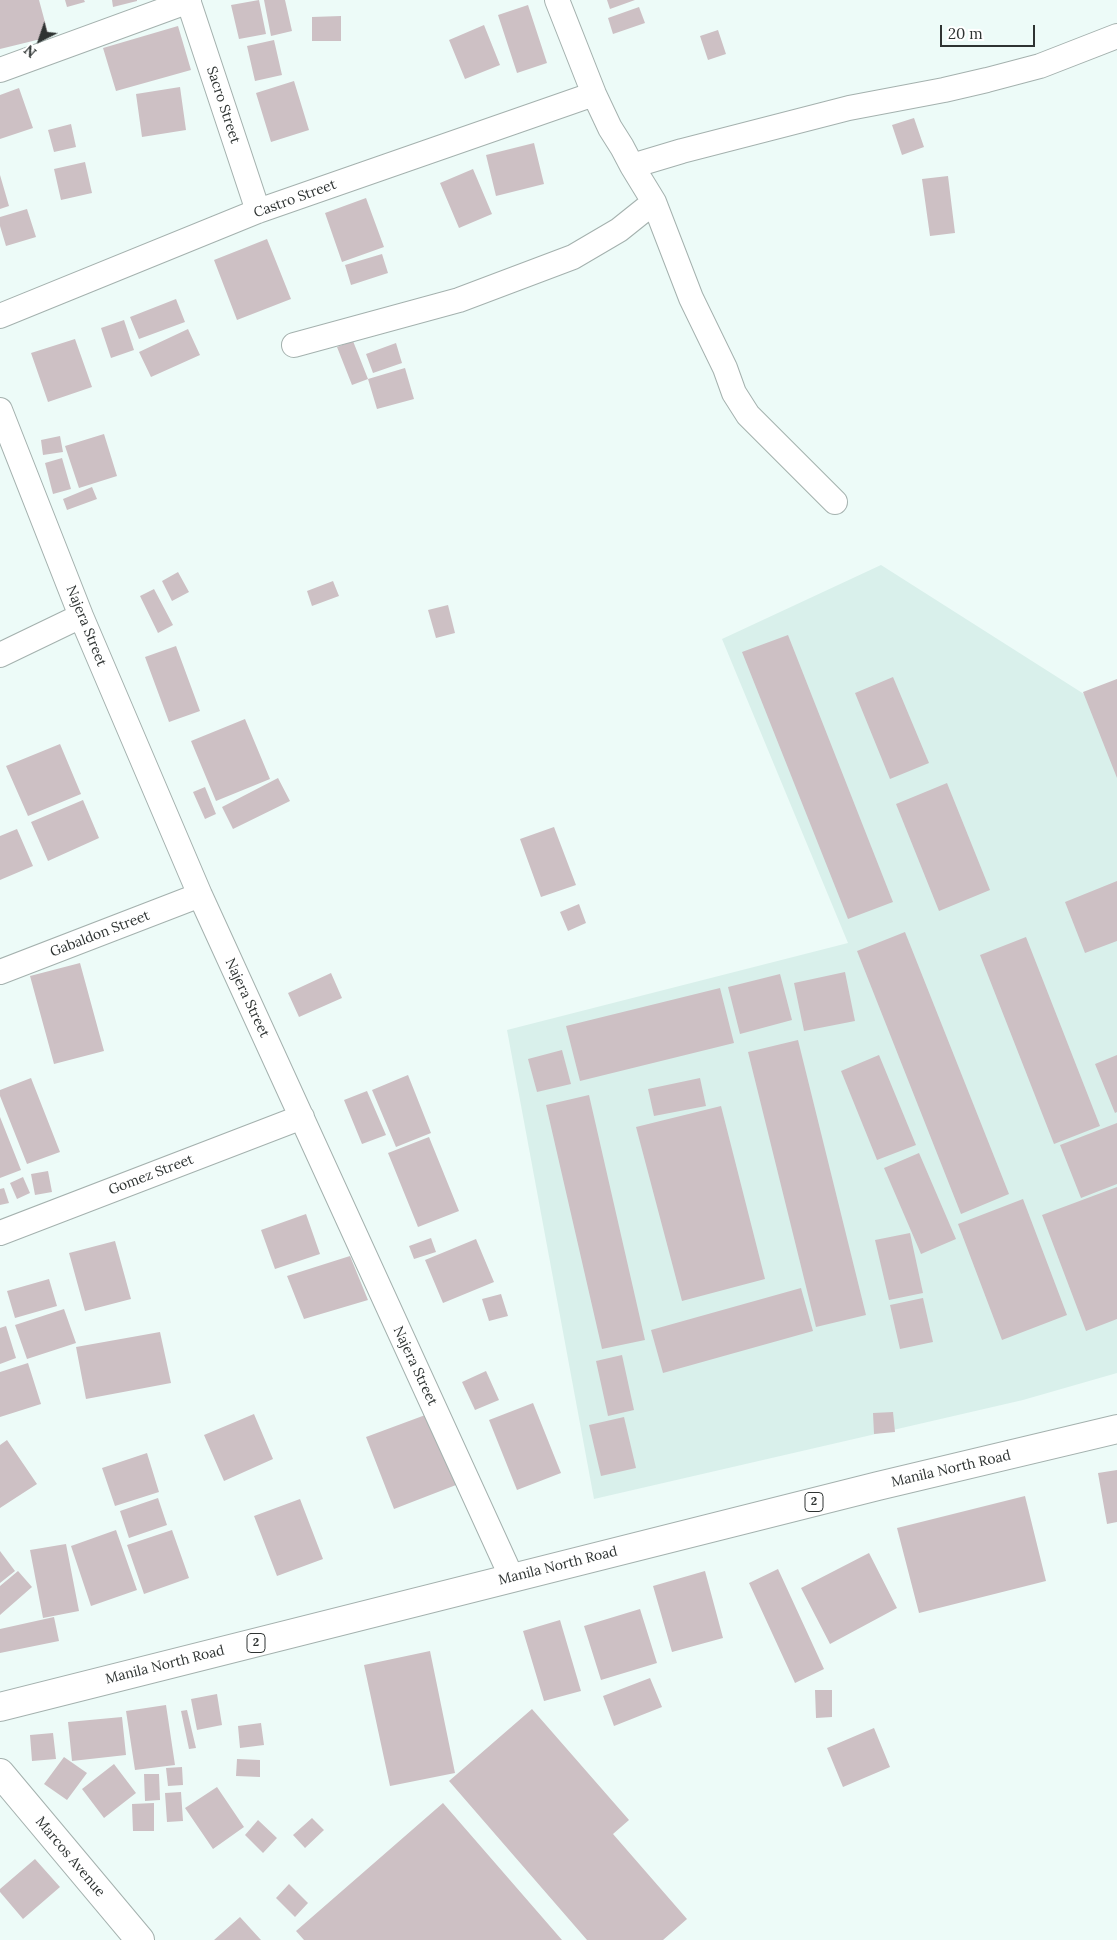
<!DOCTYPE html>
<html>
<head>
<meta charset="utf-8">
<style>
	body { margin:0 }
	#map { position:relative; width:1117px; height:1940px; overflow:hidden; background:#edfbf8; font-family:Lora,serif }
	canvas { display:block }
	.north { position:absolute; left:15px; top:15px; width:50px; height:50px; -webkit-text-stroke:4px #fff; paint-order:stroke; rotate:221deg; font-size:14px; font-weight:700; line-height:20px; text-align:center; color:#2e3332 }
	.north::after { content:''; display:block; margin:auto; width:18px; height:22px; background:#2e3332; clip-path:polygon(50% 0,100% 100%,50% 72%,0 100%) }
	.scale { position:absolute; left:940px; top:25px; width:95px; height:22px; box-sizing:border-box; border:2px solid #2e3332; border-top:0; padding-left:6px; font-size:15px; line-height:18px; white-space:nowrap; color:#2e3332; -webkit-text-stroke:4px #fff; paint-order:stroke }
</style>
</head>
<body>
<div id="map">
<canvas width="1117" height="1940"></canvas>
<div class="north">N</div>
<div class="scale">20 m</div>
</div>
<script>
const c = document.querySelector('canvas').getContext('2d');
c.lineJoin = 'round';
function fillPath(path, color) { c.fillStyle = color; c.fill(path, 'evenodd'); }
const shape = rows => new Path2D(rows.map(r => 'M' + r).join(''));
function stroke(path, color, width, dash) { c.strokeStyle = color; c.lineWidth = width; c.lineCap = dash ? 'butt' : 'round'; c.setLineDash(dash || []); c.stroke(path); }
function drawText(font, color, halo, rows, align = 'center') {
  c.font = font + ' Lora,serif'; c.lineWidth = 4; c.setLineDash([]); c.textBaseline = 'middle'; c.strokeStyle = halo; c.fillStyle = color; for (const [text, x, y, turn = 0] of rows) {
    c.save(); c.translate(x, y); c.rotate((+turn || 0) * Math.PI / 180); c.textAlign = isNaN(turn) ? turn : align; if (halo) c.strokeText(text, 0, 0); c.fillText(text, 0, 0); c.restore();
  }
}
const built = shape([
	[881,565,1117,715,1117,1373,1023,1400,594,1499,507,1030,848,943,722,639]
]);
const building = shape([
	[0,0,39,0,49,37,0,49],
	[65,0,84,0,85,2,67,7],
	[112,0,137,0,137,1,113,7],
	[259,0,266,34,239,39,231,5],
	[264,0,285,0,292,31,271,36],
	[607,0,635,0,610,9],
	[528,5,547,63,517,73,498,15],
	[639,7,645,23,613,34,608,18],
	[341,16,341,41,312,41,312,17],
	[484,25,500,65,465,79,449,40],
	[178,26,191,70,116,91,103,48],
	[718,30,726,54,708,60,700,36],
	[274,40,282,75,255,81,247,46],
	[294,81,309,130,271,142,256,93],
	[180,87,186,130,142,137,136,94],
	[19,88,33,128,0,139,0,95],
	[914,118,924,147,902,155,892,125],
	[71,124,76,147,54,152,48,130],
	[534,143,544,184,496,196,486,155],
	[85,162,92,193,61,200,54,169],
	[473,169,492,214,459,228,440,183],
	[0,175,9,206,0,209],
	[948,176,955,233,930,236,922,179],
	[366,198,384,247,342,262,325,213],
	[27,209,36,237,6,246,0,226,0,217],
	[267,239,291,299,237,320,214,260],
	[382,254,388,273,351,285,345,265],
	[176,299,185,322,139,339,130,317],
	[124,320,134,350,111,358,101,328],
	[188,329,200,355,151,377,139,352],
	[75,339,92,387,48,402,31,353],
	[353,341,368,379,352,385,337,347],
	[396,343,402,363,373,373,366,354],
	[405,368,414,399,377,409,368,379],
	[104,434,117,476,79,488,65,446],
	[60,436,63,452,43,455,41,440],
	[62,458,71,489,53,494,45,463],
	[92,487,97,499,67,510,63,499],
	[178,572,189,592,172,601,162,581],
	[333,581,339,596,312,606,307,591],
	[154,589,173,625,158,633,140,596],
	[448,605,455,633,436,638,428,610],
	[788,635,893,902,848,919,742,652],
	[176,646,200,711,169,722,145,657],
	[893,677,929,763,890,779,855,693],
	[1117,679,1117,778,1083,692],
	[245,719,270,779,216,801,191,741],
	[60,744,81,794,28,816,6,766],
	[278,778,290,801,233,829,222,807],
	[947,783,990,890,939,911,896,804],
	[205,787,216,814,205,819,193,792],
	[83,800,99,838,48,861,31,822],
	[554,827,576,885,541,897,520,839],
	[17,829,33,866,0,880,0,836],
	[1117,881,1117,941,1085,953,1065,902],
	[579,904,586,923,568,931,560,912],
	[905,932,1009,1194,961,1214,857,951],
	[1026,937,1100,1126,1054,1144,980,955],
	[80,963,104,1051,54,1064,30,976],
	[845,972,855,1021,804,1031,794,983],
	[331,973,342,998,299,1017,288,993],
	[780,974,792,1020,740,1034,728,987],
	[720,988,734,1043,580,1081,566,1026],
	[798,1040,866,1315,816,1327,748,1052],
	[562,1050,571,1084,537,1092,528,1059],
	[879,1055,916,1145,877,1160,841,1071],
	[1117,1055,1117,1112,1115,1113,1095,1064],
	[408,1075,431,1133,396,1147,372,1090],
	[31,1078,60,1152,27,1164,0,1096,0,1090],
	[700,1078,706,1106,654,1116,648,1089],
	[367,1091,386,1135,362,1144,344,1100],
	[589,1095,645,1340,602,1349,546,1105],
	[721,1106,765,1279,682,1301,636,1127],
	[0,1117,21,1170,0,1178],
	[1117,1123,1117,1184,1081,1198,1060,1145],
	[429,1137,459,1211,418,1227,388,1153],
	[919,1153,956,1239,921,1254,884,1168],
	[48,1171,52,1192,35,1195,31,1174],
	[23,1177,30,1193,17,1199,10,1183],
	[1117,1187,1117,1319,1086,1331,1042,1215],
	[4,1188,9,1203,0,1205,0,1189],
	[1023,1199,1067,1315,1002,1340,958,1224],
	[306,1214,320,1254,275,1269,261,1230],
	[910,1233,923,1293,889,1300,875,1240],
	[431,1238,436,1252,414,1259,409,1246],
	[476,1239,494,1282,443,1303,425,1260],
	[115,1241,131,1299,85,1311,69,1253],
	[350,1256,368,1300,304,1319,287,1276],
	[49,1279,57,1306,15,1318,7,1291],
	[801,1288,813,1331,663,1373,651,1330],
	[501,1294,508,1316,489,1321,482,1299],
	[923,1298,933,1342,900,1349,890,1305],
	[64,1309,76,1343,27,1359,15,1325],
	[6,1326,16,1358,0,1364,0,1328],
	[160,1332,171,1383,86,1399,76,1347],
	[622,1355,634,1410,608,1416,596,1361],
	[28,1363,41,1404,0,1417,0,1372],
	[486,1371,499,1400,475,1410,462,1382],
	[533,1403,561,1473,517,1490,489,1420],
	[893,1412,895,1432,874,1434,873,1413],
	[254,1414,273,1459,224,1481,204,1435],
	[428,1414,456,1485,394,1509,366,1437],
	[624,1417,636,1468,601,1476,589,1425],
	[7,1440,37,1484,0,1508,0,1445],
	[147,1453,159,1492,115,1506,102,1468],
	[1117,1470,1117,1522,1107,1524,1098,1473],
	[1025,1496,1046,1581,919,1613,897,1528],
	[158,1498,167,1525,129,1538,120,1511],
	[300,1499,323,1559,277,1576,254,1516],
	[116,1530,137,1590,91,1606,71,1546],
	[172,1530,189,1578,144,1594,127,1545],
	[66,1544,79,1611,43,1618,30,1550],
	[0,1551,15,1571,0,1583],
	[869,1553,897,1608,830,1644,801,1588],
	[778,1569,824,1669,795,1683,749,1583],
	[18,1571,32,1587,0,1615,0,1586],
	[705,1571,723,1638,672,1652,653,1586],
	[640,1609,657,1663,601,1680,584,1626],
	[54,1617,59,1641,0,1653,0,1629],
	[560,1620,581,1691,544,1701,523,1631],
	[430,1651,455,1773,390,1786,364,1665],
	[650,1678,662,1707,614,1726,603,1696],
	[815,1690,832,1690,832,1717,816,1718],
	[217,1694,222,1725,197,1730,191,1699],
	[166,1705,175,1765,135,1770,126,1711],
	[532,1709,629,1820,613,1834,687,1919,663,1940,587,1940,449,1781],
	[187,1710,196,1748,189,1749,181,1711],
	[122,1717,126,1755,72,1761,68,1722],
	[261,1723,264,1745,240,1748,238,1726],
	[874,1728,890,1767,843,1787,827,1748],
	[53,1733,56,1759,32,1761,30,1735],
	[64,1757,87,1773,67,1800,44,1784],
	[237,1759,260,1760,260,1777,236,1776],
	[114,1764,136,1793,104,1818,82,1789],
	[182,1767,183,1785,168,1786,166,1768],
	[144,1774,159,1774,160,1800,145,1801],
	[217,1787,244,1827,213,1849,185,1808],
	[181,1792,183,1821,167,1822,165,1793],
	[154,1803,154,1831,133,1831,132,1804],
	[443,1803,562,1940,304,1940,296,1931],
	[312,1818,324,1830,305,1848,293,1835],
	[258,1820,277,1838,263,1853,245,1835],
	[35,1859,60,1887,23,1919,0,1892,0,1889],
	[289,1884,308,1903,295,1917,276,1898],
	[240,1917,261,1940,214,1940]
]);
const street = shape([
	[188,0,258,211],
	[557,0,594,94,610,128,622,147,632,166,682,151,849,108,944,90,987,80,1040,66,1117,36],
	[0,70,189,1],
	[632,166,654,202,691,298,725,368,734,393,748,415,835,502],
	[0,316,258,211,594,94],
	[294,345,459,300,573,257,619,230,654,202],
	[0,410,81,616,200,895,512,1578],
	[0,655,81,616],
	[0,972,200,895],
	[0,1233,302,1117]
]);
const primary = shape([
	[0,1773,140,1940]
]);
const highway = shape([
	[0,1707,878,1486,1117,1429]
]);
const shields = [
	[814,1502,18],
	[256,1643,18]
];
const shieldNames = [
	["2",814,1502],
	["2",256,1643]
];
const streetNames = [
	["Sacro Street",223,105,72],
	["Castro Street",295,199,-20],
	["Najera Street",86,626,68],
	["Gabaldon Street",100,934,-21],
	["Najera Street",247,998,65],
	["Gomez Street",151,1175,-21],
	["Najera Street",415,1366,65],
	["Manila North Road",951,1469,-13],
	["Manila North Road",558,1566,-14],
	["Manila North Road",165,1665,-14],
	["Marcos Avenue",70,1857,50]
];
fillPath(built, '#d9f0eb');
fillPath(building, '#cdc0c4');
stroke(street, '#a4b1ae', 26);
stroke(primary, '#a4b1ae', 30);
stroke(highway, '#a4b1ae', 30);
stroke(street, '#fff', 24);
stroke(primary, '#fff', 28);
stroke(highway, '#fff', 28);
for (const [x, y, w] of shields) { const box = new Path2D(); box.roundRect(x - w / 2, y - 9.5, w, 19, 4); c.fillStyle = '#fff'; c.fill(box); stroke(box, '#2e3332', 1); }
drawText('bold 12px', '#2e3332', null, shieldNames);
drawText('14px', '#2e3332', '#fff', streetNames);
</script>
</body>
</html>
